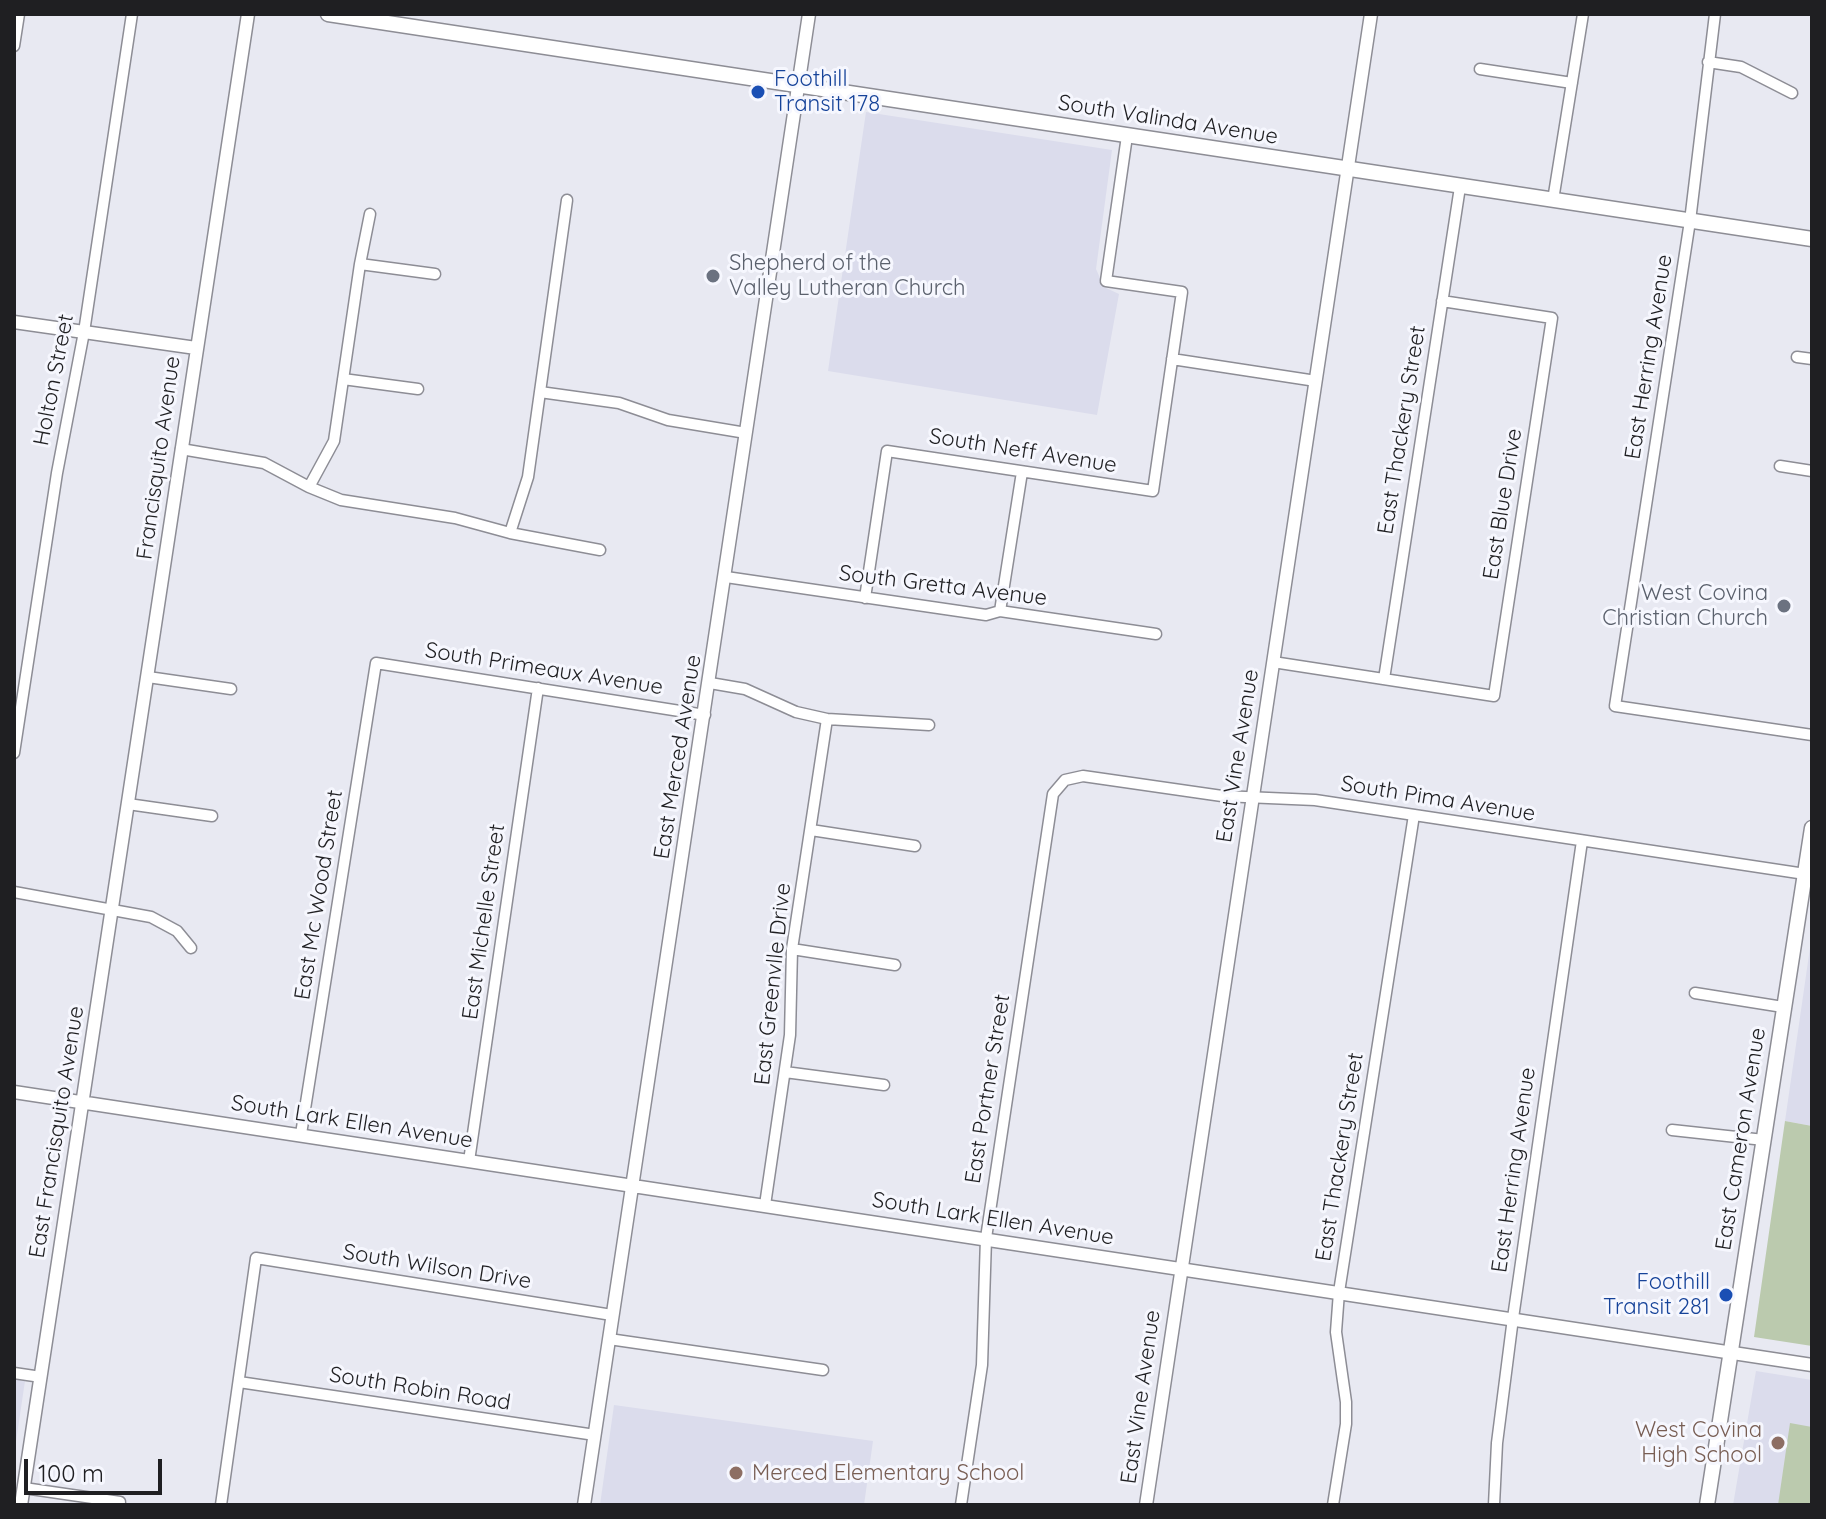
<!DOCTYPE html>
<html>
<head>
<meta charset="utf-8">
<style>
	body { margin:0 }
	#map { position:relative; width:1826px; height:1519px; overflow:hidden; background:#e8e9f2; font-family:Quicksand,sans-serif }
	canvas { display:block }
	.frame { position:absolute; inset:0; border:16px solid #1f1f22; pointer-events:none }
	.scale { position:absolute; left:24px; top:1459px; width:138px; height:36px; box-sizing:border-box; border:4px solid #1f1f22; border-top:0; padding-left:10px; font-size:24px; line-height:28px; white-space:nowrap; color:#1f1f22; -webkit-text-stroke:6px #f6f7fe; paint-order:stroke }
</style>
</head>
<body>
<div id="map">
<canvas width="1826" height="1519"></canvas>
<div class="frame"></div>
<div class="scale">100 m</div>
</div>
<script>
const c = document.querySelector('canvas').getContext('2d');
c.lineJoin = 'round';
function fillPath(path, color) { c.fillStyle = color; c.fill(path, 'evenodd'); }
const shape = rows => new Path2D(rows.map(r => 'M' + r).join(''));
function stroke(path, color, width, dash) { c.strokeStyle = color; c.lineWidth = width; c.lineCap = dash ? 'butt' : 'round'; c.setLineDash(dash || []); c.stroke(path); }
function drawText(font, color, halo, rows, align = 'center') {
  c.font = font + ' Quicksand,sans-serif'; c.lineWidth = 6; c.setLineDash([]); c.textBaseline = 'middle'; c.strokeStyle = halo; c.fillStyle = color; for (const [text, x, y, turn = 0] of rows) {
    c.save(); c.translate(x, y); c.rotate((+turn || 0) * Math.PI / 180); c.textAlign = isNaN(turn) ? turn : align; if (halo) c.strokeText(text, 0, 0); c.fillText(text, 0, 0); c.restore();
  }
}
const built = shape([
	[866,112,1112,150,1096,269,1104,287,1119,294,1097,415,828,371],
	[1812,934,1812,1126,1785,1121],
	[1756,1371,1812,1380,1812,1505,1733,1505],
	[14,1379,25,1381,14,1455],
	[614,1405,873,1441,864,1505,600,1505]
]);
const green = shape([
	[1785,1121,1812,1126,1812,1346,1754,1337],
	[1790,1423,1812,1427,1812,1505,1778,1505]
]);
const minor = shape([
	[1715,14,1690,221,1615,706,1812,735],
	[14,46,19,14],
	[1708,62,1741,67,1792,93],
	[1480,69,1572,83],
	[1553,200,1583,14],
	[360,264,435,274],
	[1797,357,1812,359],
	[1172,359,1316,381],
	[343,379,418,389],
	[540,392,619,403,668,420,746,433],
	[181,449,264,463,309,487,341,500,455,518,510,533,600,550],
	[1780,466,1812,471],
	[309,487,334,441,360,264,370,214],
	[510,533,528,477,567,200],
	[726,577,986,615,1000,611,1156,634],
	[865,598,887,451,1153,491,1182,292,1106,281,1127,136],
	[1000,611,1022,472],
	[1273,662,1494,696,1552,318,1442,301],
	[148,677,231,689],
	[1384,679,1460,187],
	[710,683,745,689,796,712,827,719,929,725],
	[14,753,57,473,84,332,132,14],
	[128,804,212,816],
	[811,830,915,846],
	[14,892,151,917,177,931,191,948],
	[792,949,895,965],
	[1695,993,1783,1007],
	[785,1072,884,1085],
	[1672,1130,1764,1140],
	[301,1134,376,663,705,715],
	[469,1161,538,688],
	[765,1205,790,1035,792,949,827,719],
	[609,1339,823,1370],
	[14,1373,41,1377],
	[239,1382,595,1435],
	[24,1488,120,1502],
	[221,1505,256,1258,612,1315],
	[961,1505,982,1365,986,1238,1053,794,1065,780,1083,776,1222,796,1315,800,1805,874],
	[1333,1505,1346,1424,1346,1402,1336,1332,1339,1292,1414,815],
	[1494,1505,1497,1443,1513,1318,1582,841]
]);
const tertiary = shape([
	[14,322,196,348],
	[14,1092,1812,1365],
	[21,1505,248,14],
	[584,1505,809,14],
	[1146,1505,1371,14]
]);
const secondary = shape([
	[328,14,1812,239],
	[1707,1505,1812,828]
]);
const markers = [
	[758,92,8,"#1a4fb4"],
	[713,276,8,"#6b7280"],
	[1784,606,8,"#6b7280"],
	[1726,1295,8,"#1a4fb4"],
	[1778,1443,8,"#8d6e63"],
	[736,1473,8,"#8d6e63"]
];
const transitNames = [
	["Foothill",774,79],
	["Transit 178",774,104],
	["Foothill",1710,1282,"right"],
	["Transit 281",1710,1307,"right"]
];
const streetNames = [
	["South Valinda Avenue",1168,120,9],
	["East Herring Avenue",1649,357,-81],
	["Holton Street",54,380,-79],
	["East Thackery Street",1402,430,-81],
	["South Neff Avenue",1023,451,9],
	["Francisquito Avenue",159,458,-82],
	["East Blue Drive",1503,504,-81],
	["South Gretta Avenue",943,586,7],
	["South Primeaux Avenue",544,669,9],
	["East Vine Avenue",1238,756,-81],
	["East Merced Avenue",678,757,-81],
	["South Pima Avenue",1438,799,9],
	["East Mc Wood Street",319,895,-81],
	["East Michelle Street",484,922,-82],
	["East Greenvlle Drive",773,984,-84],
	["East Portner Street",988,1089,-81],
	["South Lark Ellen Avenue",352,1122,9],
	["East Francisquito Avenue",57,1132,-81],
	["East Cameron Avenue",1741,1139,-81],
	["East Thackery Street",1340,1157,-81],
	["East Herring Avenue",1514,1170,-82],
	["South Lark Ellen Avenue",993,1219,9],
	["South Wilson Drive",437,1267,9],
	["South Robin Road",420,1389,9],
	["East Vine Avenue",1141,1397,-82]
];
const worshipNames = [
	["Shepherd of the",729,263],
	["Valley Lutheran Church",729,288],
	["West Covina",1768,593,"right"],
	["Christian Church",1768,618,"right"]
];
const educationNames = [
	["West Covina",1762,1430],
	["High School",1762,1455],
	["Merced Elementary School",752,1473,"left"]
];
fillPath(built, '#dbdcec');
fillPath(green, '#bbcaae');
stroke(minor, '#8d8d95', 13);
stroke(tertiary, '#8d8d95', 15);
stroke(secondary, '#8d8d95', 17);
stroke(minor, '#fff', 10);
stroke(tertiary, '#fff', 12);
stroke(secondary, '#fff', 14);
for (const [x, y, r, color] of markers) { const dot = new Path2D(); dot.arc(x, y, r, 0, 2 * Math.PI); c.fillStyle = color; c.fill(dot); stroke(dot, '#f6f7fe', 3); }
drawText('22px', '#164399', '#f6f7fe', transitNames, 'left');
drawText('22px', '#1f1f22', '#f6f7fe', streetNames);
drawText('22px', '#5b616d', '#f6f7fe', worshipNames, 'left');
drawText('22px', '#785e54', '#f6f7fe', educationNames, 'right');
</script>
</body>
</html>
